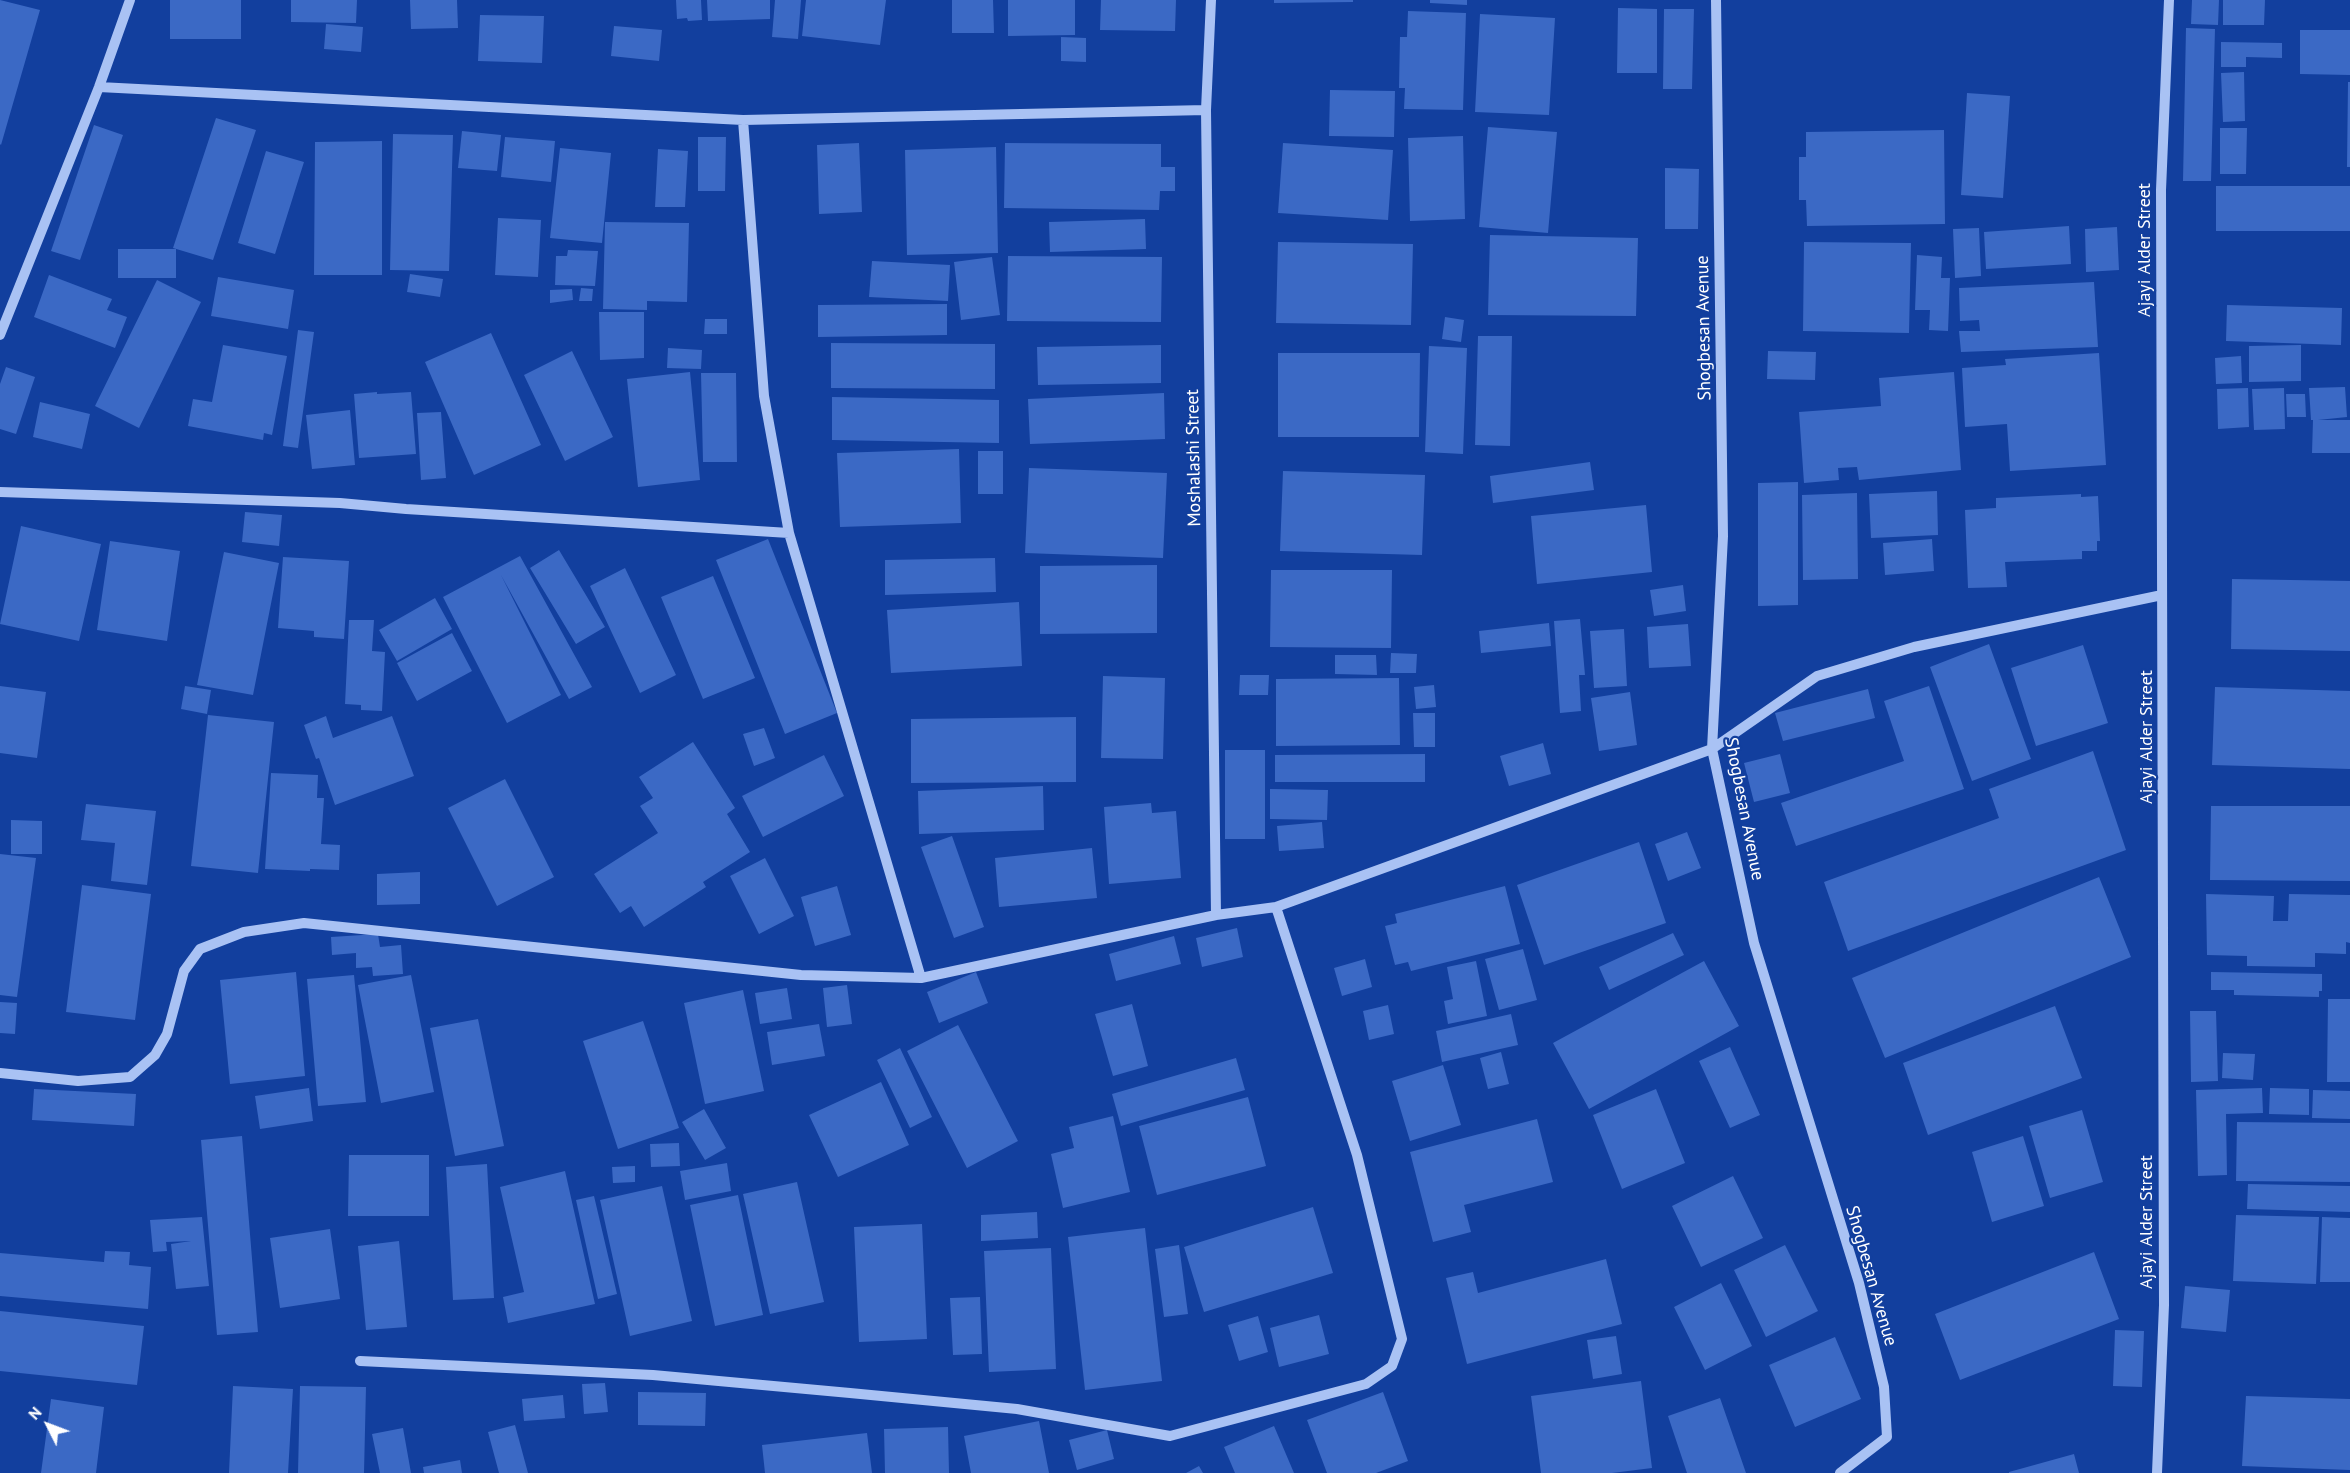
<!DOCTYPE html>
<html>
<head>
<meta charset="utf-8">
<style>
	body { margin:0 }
	#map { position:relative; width:2350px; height:1473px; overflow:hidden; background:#123f9e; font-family:"PT Sans",sans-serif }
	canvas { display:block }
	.north { position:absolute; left:18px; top:1395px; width:60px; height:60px; -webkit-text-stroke:4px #123f9e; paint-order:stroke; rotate:312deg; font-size:16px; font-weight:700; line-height:24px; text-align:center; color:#fff }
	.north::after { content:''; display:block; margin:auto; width:21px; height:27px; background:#fff; clip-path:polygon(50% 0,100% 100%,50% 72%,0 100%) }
</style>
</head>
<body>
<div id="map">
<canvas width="2350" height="1473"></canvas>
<div class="north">N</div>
</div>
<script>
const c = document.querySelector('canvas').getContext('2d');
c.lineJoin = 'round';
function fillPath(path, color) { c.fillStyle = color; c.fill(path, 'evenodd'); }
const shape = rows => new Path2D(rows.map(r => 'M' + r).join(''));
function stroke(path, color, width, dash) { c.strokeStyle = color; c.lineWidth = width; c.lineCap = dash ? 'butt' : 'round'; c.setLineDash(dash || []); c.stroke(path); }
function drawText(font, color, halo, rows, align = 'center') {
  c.font = font + ' "PT Sans",sans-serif'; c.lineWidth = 4.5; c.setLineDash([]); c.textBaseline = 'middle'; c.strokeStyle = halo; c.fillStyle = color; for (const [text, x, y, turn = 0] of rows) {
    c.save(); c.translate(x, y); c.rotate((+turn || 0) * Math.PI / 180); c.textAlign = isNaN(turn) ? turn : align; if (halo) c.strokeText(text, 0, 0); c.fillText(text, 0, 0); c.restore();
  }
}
const building = shape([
	[0,0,40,10,1,145,0,144],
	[170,0,241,0,241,39,170,39],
	[291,0,357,0,356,23,291,22],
	[410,0,457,0,458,28,411,29],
	[676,0,701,0,702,20,688,21,687,18,677,19],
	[707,0,770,0,770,19,708,21],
	[775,0,801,0,798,39,772,37],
	[806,0,886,0,880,45,802,36],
	[952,0,993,0,994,33,952,33],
	[1008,0,1075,0,1075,35,1008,36],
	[1101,0,1176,0,1175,31,1100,30],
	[1274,0,1353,0,1353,2,1274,3],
	[1430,0,1467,0,1467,5,1430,3],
	[2192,0,2219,0,2218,25,2191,24],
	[2223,0,2265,0,2264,25,2223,25],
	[1618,8,1657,9,1657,73,1617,73],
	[1664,9,1694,9,1692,89,1663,89],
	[1408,11,1466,13,1463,110,1404,109,1405,88,1399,88,1400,37,1407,37],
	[1480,14,1555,18,1549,115,1475,112],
	[480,15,544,16,542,63,478,61],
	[326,24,363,27,361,52,324,49],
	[614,26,662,30,659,61,611,56],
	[2186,28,2215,29,2211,181,2183,181],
	[2300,30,2350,30,2350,75,2300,74],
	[1061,37,1086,38,1086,62,1061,61],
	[2221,42,2282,43,2282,58,2246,57,2246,67,2221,67],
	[2244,72,2245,121,2223,122,2221,73],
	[2348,82,2350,82,2350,167,2347,167],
	[1330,90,1395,91,1394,137,1329,136],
	[1967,93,2010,96,2003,198,1961,195],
	[216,118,256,130,213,260,173,248],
	[94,125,123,135,80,260,51,251],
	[1488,127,1557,132,1548,233,1479,227],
	[2220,128,2247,128,2246,174,2220,174],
	[1944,130,1945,224,1807,226,1806,200,1799,200,1799,157,1806,157,1806,132],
	[462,131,501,135,497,171,458,168],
	[393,134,453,135,449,271,390,270],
	[1463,136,1465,219,1410,221,1408,138],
	[505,137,555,141,551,182,501,177],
	[698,137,726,137,725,191,698,191],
	[382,141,382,275,314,275,315,142],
	[859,143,862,212,819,214,817,145],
	[1005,143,1161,144,1161,167,1175,167,1175,191,1160,191,1159,210,1004,208],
	[1283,143,1393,150,1388,220,1278,213],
	[996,147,998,253,907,255,905,150],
	[560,148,611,153,602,243,550,238],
	[658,149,688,151,685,207,655,207],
	[266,151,304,162,275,254,238,243],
	[1665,168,1699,169,1698,229,1665,229],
	[2216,186,2350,186,2350,231,2216,231],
	[498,218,541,220,538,277,495,275],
	[1145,219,1146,249,1050,252,1049,222],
	[605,222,689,223,687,302,647,301,647,310,603,309],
	[2069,226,2071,264,1986,269,1984,232],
	[2117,227,2119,270,2086,272,2085,229],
	[1979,228,1981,276,1955,278,1953,229],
	[1490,235,1638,238,1636,316,1488,315],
	[1278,242,1413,244,1411,325,1276,323],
	[1804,242,1911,243,1909,333,1803,331],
	[118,249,176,249,176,278,118,278],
	[568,250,598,251,595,286,555,285,556,256,567,256],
	[1917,255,1942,257,1941,278,1950,278,1948,331,1929,330,1930,310,1915,310],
	[1008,256,1162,257,1161,322,1007,321],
	[992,257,1000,315,961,320,954,262],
	[872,261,950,265,948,301,869,297],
	[410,274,443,279,440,297,407,292],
	[49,275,112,299,107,310,127,317,115,348,34,317],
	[218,277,294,290,288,329,211,316],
	[157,280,201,302,139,428,95,406],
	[2094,282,2098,347,1961,352,1959,331,1980,331,1979,320,1960,321,1959,288],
	[581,288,593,289,592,301,579,301],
	[572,289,573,300,550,303,550,290],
	[947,304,947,335,818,337,818,305],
	[2227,305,2342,308,2341,345,2226,341],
	[599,312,644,312,644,358,600,360],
	[1445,317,1464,320,1461,342,1442,339],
	[705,319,727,319,727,334,704,334],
	[298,330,314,332,298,448,283,446],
	[491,333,541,445,474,475,425,362],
	[1478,336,1512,336,1510,446,1475,445],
	[831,343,995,344,995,389,831,388],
	[223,345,287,356,272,435,264,433,263,440,188,426,193,399,212,402],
	[1161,345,1161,383,1038,385,1037,347],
	[2301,345,2301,381,2249,382,2249,346],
	[1429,346,1467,348,1463,454,1425,452],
	[668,348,702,350,701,369,667,368],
	[572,351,613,437,565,461,524,375],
	[1768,351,1816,352,1815,380,1767,379],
	[1278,353,1420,353,1419,437,1278,437],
	[2099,353,2106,465,2010,471,2007,424,1965,427,1962,368,2006,365,2005,359],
	[2241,356,2242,383,2216,384,2215,358],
	[6,367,35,377,16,434,0,429,0,384],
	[690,372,700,480,638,487,627,379],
	[1954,372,1961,470,1859,480,1857,467,1838,468,1839,480,1804,483,1799,412,1881,406,1879,378],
	[701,373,736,373,737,462,703,462],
	[2345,387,2347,417,2318,420,2350,420,2350,453,2312,453,2313,420,2311,420,2309,388],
	[2248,388,2249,427,2218,429,2217,389],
	[2284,388,2285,429,2254,430,2252,389],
	[377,392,377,394,411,392,416,454,359,458,354,394],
	[1164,393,1165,439,1030,444,1028,399],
	[2286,394,2305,394,2306,417,2287,417],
	[832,397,999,400,999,443,832,440],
	[40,402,90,414,82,449,33,437],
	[350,410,355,465,312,469,306,415],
	[441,412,446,478,421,480,417,413],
	[959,449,961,523,840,527,837,453],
	[978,451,1003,451,1003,494,978,494],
	[1590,462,1594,490,1493,503,1490,476],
	[1029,468,1167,473,1163,558,1025,553],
	[1283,471,1425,475,1422,555,1280,551],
	[1798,482,1798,605,1758,606,1758,483],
	[1937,491,1938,535,1871,538,1869,494],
	[1857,493,1858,579,1803,580,1802,495],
	[2081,494,2081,497,2098,496,2100,541,2097,541,2097,551,2082,551,2082,559,2005,562,2007,587,1968,588,1965,510,1996,508,1996,498],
	[1646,505,1652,572,1537,584,1531,516],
	[245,512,282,515,279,546,242,542],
	[21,526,101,544,79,641,0,624],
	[768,539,837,713,785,734,716,560],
	[1932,539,1934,571,1885,575,1883,543],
	[110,541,180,551,167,641,97,630],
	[559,550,605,627,576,644,530,568],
	[224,552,279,563,253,695,197,685],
	[520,556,592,687,569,699,501,575,561,695,507,723,443,597],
	[283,557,349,561,344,639,314,637,314,631,278,628],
	[995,558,996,592,885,595,885,560],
	[1157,565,1157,633,1040,634,1040,566],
	[625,568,676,675,640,693,590,586],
	[1271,570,1392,570,1391,648,1270,647],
	[713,576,755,678,703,699,661,597],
	[2232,579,2350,581,2350,651,2231,649],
	[1683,585,1686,611,1654,616,1650,590],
	[435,598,452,629,397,661,379,630],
	[1019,602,1022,666,891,673,887,610],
	[1580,619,1585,675,1579,675,1581,711,1560,713,1554,621],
	[349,620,374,620,372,651,385,652,382,711,361,710,361,705,345,704],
	[1549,623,1551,646,1481,653,1479,631],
	[1688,624,1691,666,1649,668,1647,627],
	[1624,629,1627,686,1594,688,1590,631],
	[452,633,472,671,417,701,397,663],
	[1989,644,2031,759,1972,781,1930,667],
	[2083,645,2108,723,2036,746,2011,668],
	[1391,653,1417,654,1416,673,1390,673],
	[1335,655,1376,655,1377,675,1335,674],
	[1240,675,1269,675,1268,695,1239,695],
	[1103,676,1165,678,1163,759,1101,758],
	[1399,678,1400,745,1276,746,1276,679],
	[1434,685,1436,707,1416,709,1414,687],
	[0,686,46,692,37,758,0,753],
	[185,686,211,690,207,714,181,709],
	[1929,686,1964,789,1796,846,1781,803,1904,761,1884,701],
	[2215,687,2350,691,2350,769,2212,765],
	[1868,689,1875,718,1783,741,1775,713],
	[1630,692,1637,745,1599,751,1591,698],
	[1413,713,1435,713,1435,747,1414,747],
	[208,715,274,722,258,873,191,866],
	[326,716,333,738,392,716,414,776,335,805,319,758,316,759,304,725],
	[1076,717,1076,782,911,783,911,719],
	[764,728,775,758,754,766,743,734],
	[693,742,735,808,727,814,750,852,703,882,706,887,644,927,631,906,620,913,594,874,658,833,640,806,653,798,639,777],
	[1543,743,1551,774,1509,786,1500,756],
	[1225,750,1265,750,1265,839,1225,839],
	[2093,751,2126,850,1848,951,1824,882,1999,818,1989,789],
	[1425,754,1425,782,1275,782,1275,755],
	[1780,754,1790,793,1754,802,1744,763],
	[824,755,844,796,763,837,742,796],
	[271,773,318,775,317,798,324,798,321,844,340,845,339,870,310,869,310,871,265,869],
	[505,779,554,877,497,906,448,808],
	[1043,786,1044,830,919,834,918,791],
	[1270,789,1328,790,1327,820,1270,819],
	[1151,803,1152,813,1176,811,1181,878,1109,884,1104,807],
	[86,804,156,811,147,885,111,881,115,843,81,840],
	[2211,806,2350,806,2350,881,2210,880],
	[11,820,42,821,42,854,11,854],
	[1322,822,1324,848,1279,851,1277,826],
	[1687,832,1701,868,1668,881,1655,844],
	[952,836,984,927,954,938,921,847],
	[1639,842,1666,923,1544,965,1517,885],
	[1092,848,1097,898,999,907,995,858],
	[0,854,36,858,17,997,0,995],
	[765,858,794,916,759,934,730,876],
	[420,872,420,904,377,905,377,874],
	[2099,877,2131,957,1885,1058,1852,978],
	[82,885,151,894,135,1020,66,1012],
	[837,886,851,935,815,946,801,897],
	[1505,886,1520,944,1411,971,1408,962,1395,965,1385,926,1397,923,1395,914],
	[2206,894,2274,896,2273,921,2288,921,2289,894,2350,895,2350,943,2346,942,2346,954,2315,953,2315,967,2247,966,2247,956,2207,955],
	[1237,928,1243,957,1202,967,1196,938],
	[1673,933,1684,955,1609,990,1599,967],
	[378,934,380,947,401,945,403,974,373,976,372,967,356,968,356,953,332,955,331,937],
	[1174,936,1181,964,1116,981,1109,954],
	[1523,949,1537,1000,1499,1010,1485,959],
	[1365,959,1372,987,1342,996,1334,968],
	[1476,961,1487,1016,1448,1024,1444,1001,1453,999,1447,967],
	[1704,961,1739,1026,1589,1109,1553,1043],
	[296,972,305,1076,230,1084,220,980],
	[976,972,988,1003,939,1023,927,992],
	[2211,972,2322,974,2322,991,2319,991,2319,997,2234,995,2234,990,2211,990],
	[354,975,366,1102,318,1106,307,979],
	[411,975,434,1092,381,1103,358,985],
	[847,985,852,1024,827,1027,823,988],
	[787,988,792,1019,760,1024,755,993],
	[743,990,764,1091,705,1104,684,1003],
	[2328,999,2350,999,2350,1082,2327,1082],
	[0,1002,17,1003,15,1034,0,1033],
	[1132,1004,1148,1066,1113,1076,1095,1014],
	[1388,1005,1394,1034,1369,1040,1363,1011],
	[2055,1006,2082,1078,1928,1135,1903,1063],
	[2190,1011,2216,1011,2218,1081,2191,1082],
	[1511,1014,1518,1045,1442,1062,1436,1031],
	[478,1019,504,1146,455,1156,430,1028],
	[643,1021,679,1128,618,1149,583,1041],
	[819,1024,825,1056,772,1065,767,1032],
	[958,1025,1018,1141,967,1168,907,1051],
	[1730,1047,1760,1115,1730,1128,1699,1061],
	[900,1048,932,1117,910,1128,877,1060],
	[1501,1052,1509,1084,1488,1089,1480,1058],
	[2223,1053,2255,1054,2253,1080,2222,1078],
	[1236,1058,1245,1090,1121,1126,1112,1094],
	[1443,1065,1461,1125,1410,1141,1392,1081],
	[881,1082,909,1145,838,1177,809,1115],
	[309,1088,313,1121,260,1129,255,1096],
	[2262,1088,2263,1113,2226,1114,2227,1175,2198,1176,2196,1090],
	[2270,1088,2309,1089,2309,1115,2269,1114],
	[34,1089,136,1094,134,1126,32,1120],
	[1656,1089,1685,1163,1622,1189,1593,1115],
	[2313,1090,2350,1091,2350,1119,2312,1118],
	[1248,1097,1266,1166,1157,1195,1139,1126],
	[704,1109,726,1148,705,1160,682,1122],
	[2082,1110,2103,1182,2050,1198,2029,1126],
	[1113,1116,1130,1192,1063,1208,1051,1154,1074,1148,1069,1127],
	[1537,1119,1553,1182,1464,1205,1471,1232,1433,1242,1410,1152],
	[2237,1122,2350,1123,2350,1182,2236,1181],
	[242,1136,258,1332,217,1335,201,1140],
	[2023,1136,2044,1206,1992,1222,1972,1152],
	[679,1143,680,1166,651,1167,650,1144],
	[349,1155,429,1155,429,1216,348,1216],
	[727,1163,731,1191,685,1200,680,1171],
	[487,1164,494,1298,453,1300,446,1167],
	[635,1166,635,1182,613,1183,612,1167],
	[565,1171,595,1304,508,1323,503,1297,524,1292,500,1187],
	[1733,1176,1763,1238,1701,1267,1672,1206],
	[797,1182,824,1302,770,1314,743,1194],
	[2248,1184,2350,1186,2350,1212,2247,1209],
	[662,1186,692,1321,630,1336,600,1200],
	[738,1195,763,1315,715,1326,690,1205],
	[594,1196,617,1294,598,1299,576,1200],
	[1313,1207,1333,1273,1204,1312,1184,1247],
	[1037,1212,1038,1238,981,1241,981,1215],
	[2236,1215,2319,1217,2316,1284,2233,1281],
	[202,1217,209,1286,176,1289,171,1244,191,1241,166,1242,167,1251,153,1252,150,1220],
	[2322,1217,2350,1218,2350,1282,2320,1282],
	[922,1224,927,1339,859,1342,854,1227],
	[1145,1228,1162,1381,1085,1390,1068,1237],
	[330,1229,340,1299,280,1308,270,1238],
	[399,1241,407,1327,366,1330,358,1246],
	[1179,1245,1188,1314,1164,1317,1155,1249],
	[1785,1245,1818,1311,1766,1337,1734,1270],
	[1051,1248,1056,1369,989,1372,984,1251],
	[105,1251,130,1252,129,1265,151,1267,148,1309,0,1296,0,1253,104,1262],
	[2094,1252,2119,1319,1960,1380,1935,1314],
	[1606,1259,1622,1324,1467,1364,1446,1278,1473,1272,1478,1293],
	[1721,1283,1752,1346,1705,1370,1674,1307],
	[2185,1286,2230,1290,2226,1332,2181,1328],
	[980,1297,982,1354,953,1355,950,1298],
	[0,1311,144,1326,137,1385,0,1371],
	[1319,1315,1329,1354,1279,1367,1270,1328],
	[1258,1316,1268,1352,1239,1361,1228,1325],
	[2115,1330,2144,1331,2142,1387,2113,1386],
	[1616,1336,1622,1374,1593,1379,1587,1340],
	[1835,1337,1861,1399,1795,1427,1769,1365],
	[1641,1381,1652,1468,1612,1473,1541,1473,1531,1396],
	[605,1383,608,1412,584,1414,582,1384],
	[233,1386,293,1389,288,1473,229,1473],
	[300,1386,366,1387,364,1473,298,1473],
	[638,1392,706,1393,705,1426,638,1425],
	[1383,1392,1408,1461,1376,1473,1327,1473,1307,1420],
	[563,1395,565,1418,524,1421,522,1399],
	[2246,1396,2350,1399,2350,1470,2242,1466],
	[1720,1398,1746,1473,1687,1473,1668,1416],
	[51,1399,104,1407,96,1473,41,1473],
	[1039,1421,1049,1473,971,1473,964,1436],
	[515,1425,528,1473,499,1473,488,1432],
	[1274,1426,1294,1473,1235,1473,1224,1447],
	[948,1427,949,1473,885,1473,884,1429],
	[403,1428,411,1473,380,1473,372,1434],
	[1107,1430,1114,1459,1077,1470,1069,1440],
	[867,1433,872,1473,765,1473,762,1445],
	[2074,1454,2079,1473,2009,1473,2009,1472],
	[460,1460,462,1473,424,1473,423,1467],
	[1199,1466,1203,1473,1186,1473]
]);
const minor = shape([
	[1211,0,1206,110,1216,915],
	[1716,0,1723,536,1712,749,1754,943,1859,1283,1884,1387,1887,1437,1840,1473],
	[99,87,743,120,1206,110],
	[743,120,764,396,789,533,921,978],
	[0,335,99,87,130,0],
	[0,492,340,503,406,509,789,533],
	[0,1073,78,1081,130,1077,155,1055,167,1034,184,971,200,949,244,932,304,923,801,975,921,978,1216,915,1276,907,1712,749,1817,676,1914,647,2162,595],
	[360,1361,653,1375,850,1393,1017,1409,1170,1436,1366,1384,1392,1366,1402,1339,1357,1155,1276,907],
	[2157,1473,2164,1305,2161,190,2169,0]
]);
const streetNames = [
	["Ajayi Alder Street",2145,250,-90],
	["Shogbesan Avenue",1704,328,-91],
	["Moshalashi Street",1194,458,-91],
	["Ajayi Alder Street",2147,737,-90],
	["Shogbesan Avenue",1744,809,79],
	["Ajayi Alder Street",2147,1222,-90],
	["Shogbesan Avenue",1871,1276,74]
];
fillPath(building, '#3b69c5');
stroke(minor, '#a9c2f4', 10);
drawText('18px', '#fff', '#123f9e', streetNames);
</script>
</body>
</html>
